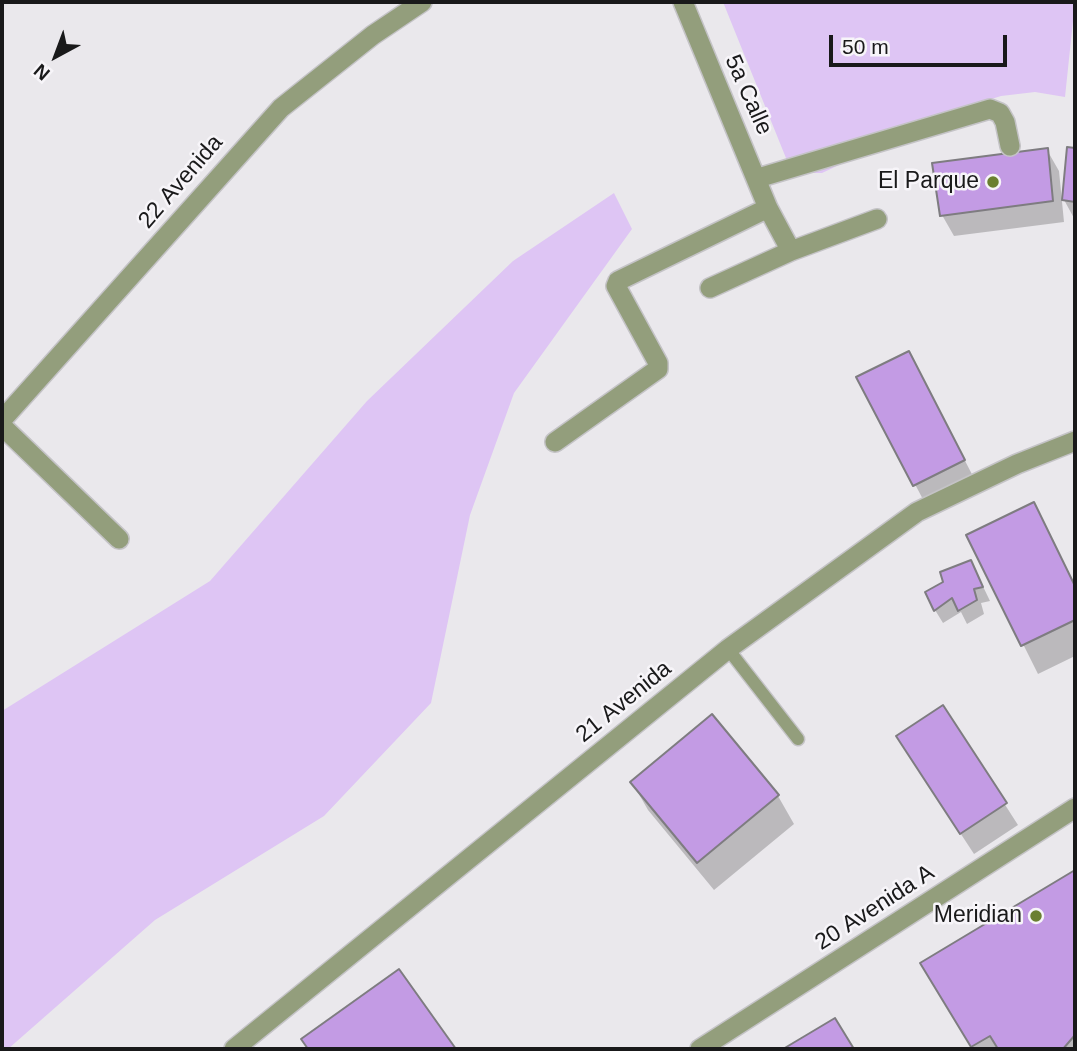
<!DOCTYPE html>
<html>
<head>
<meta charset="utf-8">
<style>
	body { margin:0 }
	#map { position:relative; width:1077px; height:1051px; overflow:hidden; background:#eae8ec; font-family:Arial,sans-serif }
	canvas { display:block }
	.frame { position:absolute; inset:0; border:4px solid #19191a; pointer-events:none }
	.north { position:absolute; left:21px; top:21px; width:70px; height:70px; -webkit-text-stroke:5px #f7f5f9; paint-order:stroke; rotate:221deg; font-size:19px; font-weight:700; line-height:28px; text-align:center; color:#19191a }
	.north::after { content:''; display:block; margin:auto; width:24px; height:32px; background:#19191a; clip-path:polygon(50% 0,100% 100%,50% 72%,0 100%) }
	.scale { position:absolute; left:829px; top:35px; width:178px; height:32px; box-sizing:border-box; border:4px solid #19191a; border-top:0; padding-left:9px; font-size:21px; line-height:24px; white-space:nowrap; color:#19191a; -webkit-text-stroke:5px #f7f5f9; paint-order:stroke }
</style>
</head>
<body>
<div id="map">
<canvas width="1077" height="1051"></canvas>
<div class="frame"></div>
<div class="north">N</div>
<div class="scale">50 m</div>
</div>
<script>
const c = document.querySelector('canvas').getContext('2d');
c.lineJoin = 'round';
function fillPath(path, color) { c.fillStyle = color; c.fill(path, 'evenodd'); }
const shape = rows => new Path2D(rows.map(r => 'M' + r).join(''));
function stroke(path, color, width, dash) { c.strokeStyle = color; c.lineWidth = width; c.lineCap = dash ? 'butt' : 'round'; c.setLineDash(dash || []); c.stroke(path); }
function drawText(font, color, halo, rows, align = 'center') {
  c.font = font + ' Arial,sans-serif'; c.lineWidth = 5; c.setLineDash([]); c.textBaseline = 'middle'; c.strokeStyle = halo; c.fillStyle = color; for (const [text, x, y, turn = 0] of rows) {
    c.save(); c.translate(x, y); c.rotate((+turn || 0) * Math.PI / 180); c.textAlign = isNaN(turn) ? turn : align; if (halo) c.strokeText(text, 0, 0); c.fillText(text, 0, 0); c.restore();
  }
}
const green = shape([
	[723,2,1075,2,1065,97,1035,92,1001,96,954,111,822,173,805,173,788,163],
	[614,193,632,229,514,393,470,515,431,703,324,816,155,920,8,1049,2,1049,2,711,210,581,367,401,513,261]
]);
const shadow = shape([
	[1069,149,1075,150,1075,220,1063,198],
	[1047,150,1059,171,1064,222,954,236,942,215],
	[920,374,976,482,927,507,859,378],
	[1034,505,1075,585,1075,656,1038,674,969,536],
	[978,576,990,601,981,603,984,614,967,624,961,612,943,623,935,610],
	[943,708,1018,825,974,854,911,758],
	[632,782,778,796,794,824,714,890,648,810],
	[1075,872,1075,1049,972,1049,922,964],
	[398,972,454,1049,309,1049,303,1039]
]);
const building = shape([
	[1067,147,1075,148,1075,202,1062,200,1067,147],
	[1048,148,1053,201,940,216,932,163,1048,148],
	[909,351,965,460,913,486,856,377,909,351],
	[1034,502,1075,586,1075,620,1021,646,966,535,1034,502],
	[971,560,983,587,974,589,977,600,958,611,952,598,934,611,925,592,943,582,940,572,971,560],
	[943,705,1007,803,960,834,896,736,943,705],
	[712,714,779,795,697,863,630,782,712,714],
	[1075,870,1075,1035,1063,1049,998,1049,990,1036,971,1047,920,963,1075,870],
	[399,969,456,1049,308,1049,301,1039,399,969],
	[835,1018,854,1049,783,1049,835,1018]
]);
const service = shape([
	[728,649,798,739]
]);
const minor = shape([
	[683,2,768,208,791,251,710,288],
	[758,178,990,109,1000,113,1005,122,1010,146],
	[791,251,877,219],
	[2,420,281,108,373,35,422,2],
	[2,426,119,539],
	[555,442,658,369,658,363,616,286,618,281,768,208],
	[234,1049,728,649,917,512,1017,464,1075,441],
	[700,1049,1075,808]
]);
const markers = [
	[993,182,7,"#6a7f30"],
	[1036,916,7,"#6a7f30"]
];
const streetNames = [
	["5a Calle",748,95,66],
	["22 Avenida",181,182,-49],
	["21 Avenida",624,702,-39],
	["20 Avenida A",875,908,-33]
];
const poiNames = [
	["El Parque",979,182],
	["Meridian",1022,916]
];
fillPath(green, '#dec5f4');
fillPath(shadow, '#0003');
fillPath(building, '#c39be4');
stroke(building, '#7e7c80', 2);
stroke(service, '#c4c3c6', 15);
stroke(minor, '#c4c3c6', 22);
stroke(service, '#939e7c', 12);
stroke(minor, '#939e7c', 19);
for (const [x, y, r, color] of markers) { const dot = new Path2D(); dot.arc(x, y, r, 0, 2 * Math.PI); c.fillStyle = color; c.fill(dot); stroke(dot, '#f7f5f9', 2.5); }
drawText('23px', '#19191a', '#f7f5f9', streetNames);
drawText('23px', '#19191a', '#f7f5f9', poiNames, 'right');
</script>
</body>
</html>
